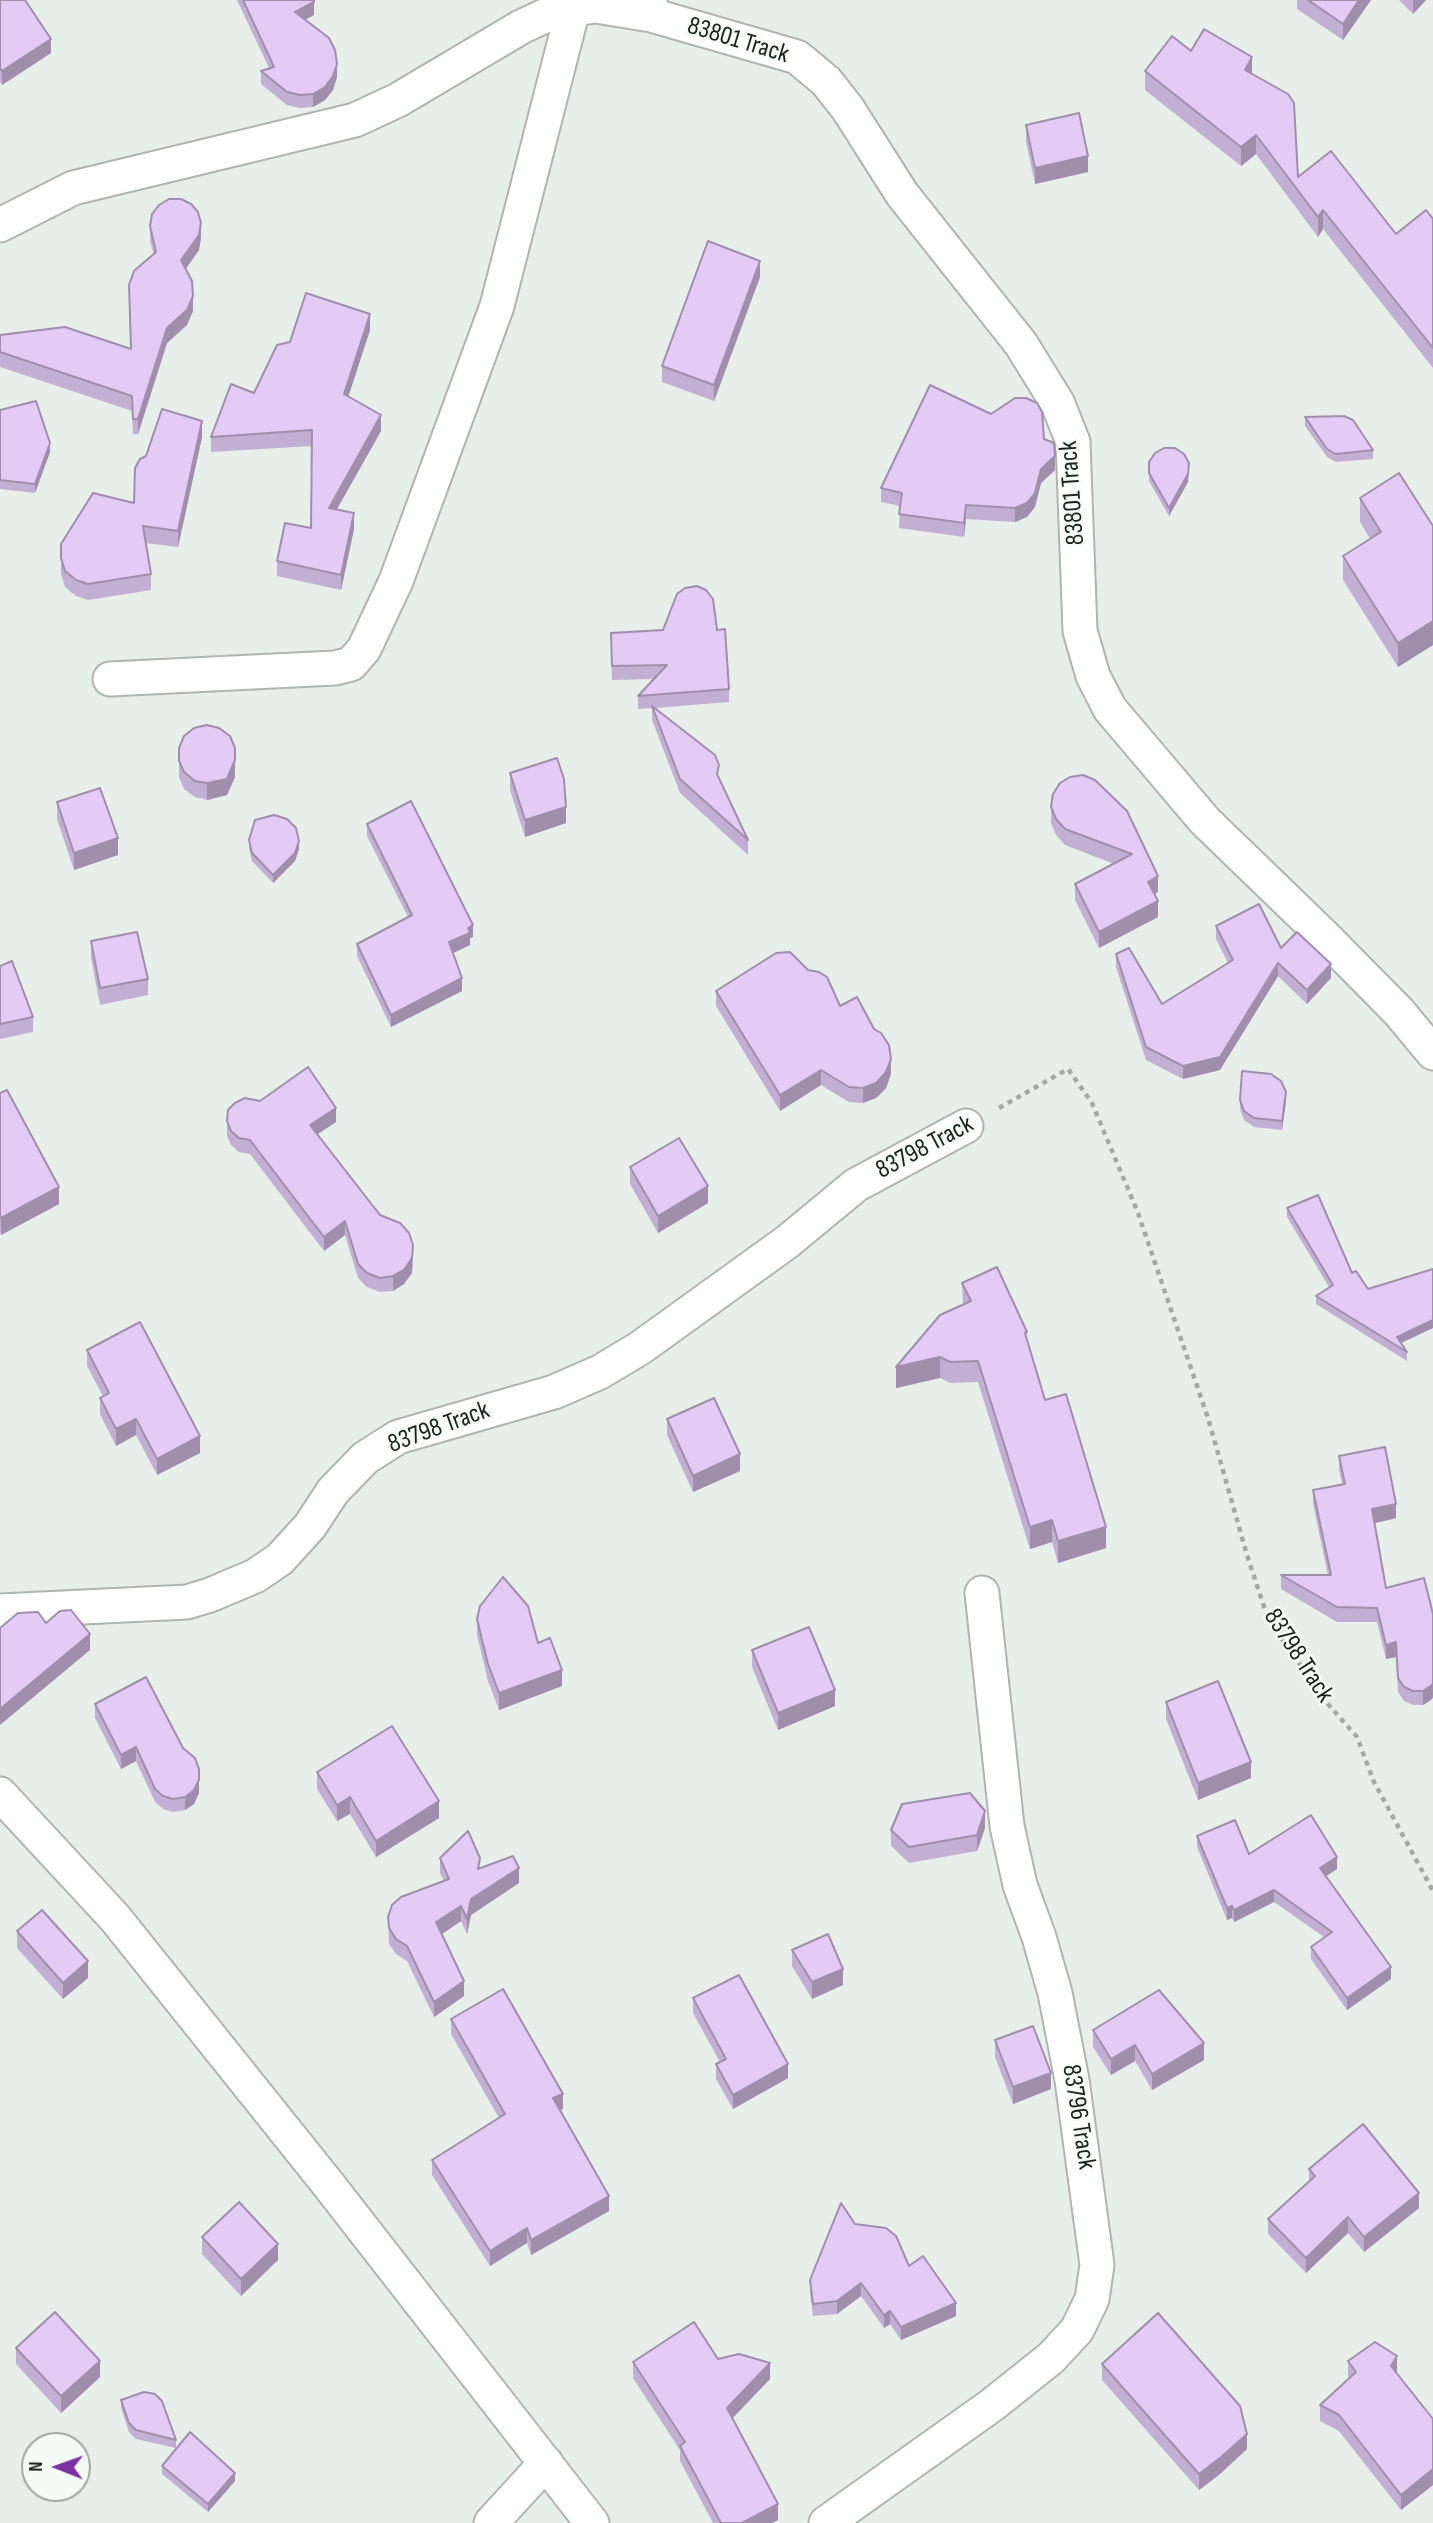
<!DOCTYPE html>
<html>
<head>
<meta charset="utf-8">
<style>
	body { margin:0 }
	#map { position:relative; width:1433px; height:2523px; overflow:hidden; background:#e8eeea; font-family:"Sofia Sans Condensed",sans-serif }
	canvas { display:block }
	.north { position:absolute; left:21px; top:2432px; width:70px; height:70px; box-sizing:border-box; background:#f5fcf7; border:2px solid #9fa4a0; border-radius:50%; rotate:271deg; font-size:19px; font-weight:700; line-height:28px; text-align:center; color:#1e201e }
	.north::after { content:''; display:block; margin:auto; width:24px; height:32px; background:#7d32a4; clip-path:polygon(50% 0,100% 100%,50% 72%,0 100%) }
</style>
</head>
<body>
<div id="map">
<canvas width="1433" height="2523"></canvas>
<div class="north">N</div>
</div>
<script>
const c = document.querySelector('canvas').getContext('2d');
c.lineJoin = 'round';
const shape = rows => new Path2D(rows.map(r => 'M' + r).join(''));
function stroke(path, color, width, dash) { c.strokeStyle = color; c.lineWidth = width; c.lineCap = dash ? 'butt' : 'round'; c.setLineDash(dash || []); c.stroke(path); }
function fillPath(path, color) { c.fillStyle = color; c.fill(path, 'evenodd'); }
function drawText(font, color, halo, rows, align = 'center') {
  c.font = font + ' "Sofia Sans Condensed",sans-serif'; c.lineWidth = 5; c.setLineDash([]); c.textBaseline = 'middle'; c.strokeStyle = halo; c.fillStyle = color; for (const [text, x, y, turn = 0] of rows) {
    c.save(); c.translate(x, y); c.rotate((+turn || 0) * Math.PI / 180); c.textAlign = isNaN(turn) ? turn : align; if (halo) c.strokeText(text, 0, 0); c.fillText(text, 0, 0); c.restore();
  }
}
const path = shape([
	[999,1108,1068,1069,1092,1103,1138,1213,1208,1418,1247,1555,1268,1619,1327,1703,1357,1737,1374,1782,1433,1891]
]);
const street = shape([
	[650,0,651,15,797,57,826,81,848,109,902,194,1021,344,1058,404,1073,442,1080,631,1093,676,1110,709,1205,821,1324,936,1399,1012,1433,1053],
	[0,225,73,188,355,120,398,100,521,27,553,12,596,6,651,15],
	[110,679,335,668,351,664,364,649,396,581,497,306,573,9],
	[0,1611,187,1602,210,1595,255,1576,280,1559,310,1526,333,1491,365,1458,398,1437,554,1392,600,1372,640,1348,787,1242,856,1185,966,1126],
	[0,1794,115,1918,328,2184,592,2523],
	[491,2523,546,2463],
	[826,2523,992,2405,1051,2358,1077,2330,1092,2299,1097,2265,1072,2080,1055,1993,1039,1937,1020,1885,1007,1826,982,1593]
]);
const wall = shape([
	[0,0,51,53,2,85,0,82],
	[237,0,314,0,314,15,305,20,337,77,333,90,325,100,313,107,300,108,287,105,261,84,261,71,269,68],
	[1297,0,1371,0,1343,40,1297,9],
	[1399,0,1426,0,1413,14],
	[1191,51,1252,74,1298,177,1396,234,1433,219,1433,368,1323,229,1318,237,1256,154,1241,166,1145,90,1145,71],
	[1026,125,1088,172,1035,184,1026,142],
	[150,226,201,238,199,250,186,269,193,311,187,325,167,343,138,434,133,434,132,411,0,367,0,335,130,349,154,255,150,241],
	[760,277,714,401,662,382,662,366],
	[370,330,348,396,381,431,337,509,354,529,341,590,277,576,277,561,311,528,312,446,211,452,211,437],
	[0,410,50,452,35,493,0,489],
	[1305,417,1373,450,1373,459,1336,462,1327,457,1305,426],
	[202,437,178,547,146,543,151,574,151,590,88,600,76,596,65,587,61,574,61,544,134,503],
	[1044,439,1055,470,1041,483,1035,507,1027,517,1015,522,966,519,964,537,899,528,900,506,881,502,881,488],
	[1149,462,1189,472,1188,482,1169,516,1149,481],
	[1360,498,1433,526,1433,645,1398,667,1343,580,1343,556,1370,539,1360,522],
	[717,630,729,689,729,702,655,708,719,778,748,840,748,855,680,793,652,720,652,708,638,709,638,696,653,679,612,680,611,633],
	[179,748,235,777,227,795,207,800,195,797,184,789,179,777],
	[510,773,566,823,525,837,510,790],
	[1083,775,1158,892,1155,894,1158,917,1099,948,1075,900,1075,884,1114,864,1065,845,1056,835,1051,823,1051,807],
	[57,802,118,855,74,870,57,819],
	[367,824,473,937,470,938,470,945,453,953,462,991,391,1027,357,956,357,944,408,917,367,836],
	[249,840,299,849,295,861,273,883,252,861,249,848],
	[1216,926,1281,948,1331,978,1307,1004,1278,976,1220,1070,1183,1079,1146,1060,1116,967,1116,954,1162,1004,1228,963,1216,939],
	[91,941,148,979,148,995,100,1005,91,958],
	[0,966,33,1017,33,1032,0,1039],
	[716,991,840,1006,891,1074,886,1088,876,1098,863,1103,849,1102,821,1085,780,1111,716,1006],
	[0,1093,59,1204,1,1235,0,1232],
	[1240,1100,1286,1101,1282,1130,1254,1127,1244,1120,1240,1109],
	[227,1121,336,1122,318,1134,413,1260,412,1273,404,1284,393,1291,380,1292,367,1287,358,1278,345,1235,324,1251,250,1154,239,1152,231,1145,227,1136],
	[630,1167,708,1203,658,1233,630,1184],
	[1287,1208,1352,1273,1401,1343,1407,1352,1407,1361,1316,1304,1316,1296,1329,1287,1287,1217],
	[962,1283,1027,1340,1045,1400,1106,1548,1058,1563,1052,1542,1030,1549,978,1382,950,1383,940,1378,896,1388,963,1305],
	[87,1350,200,1453,157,1475,136,1435,116,1446,100,1414,100,1398,103,1396,87,1366],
	[667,1419,740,1471,693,1492,667,1435],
	[1339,1456,1396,1518,1374,1523,1386,1588,1433,1614,1433,1697,1432,1699,1423,1705,1413,1705,1404,1701,1398,1692,1396,1657,1386,1659,1377,1622,1337,1622,1281,1589,1281,1575,1328,1575,1313,1504,1313,1490,1342,1484,1339,1470],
	[477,1619,538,1643,562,1686,499,1710,488,1681,477,1635],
	[752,1650,835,1706,778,1730,752,1667],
	[1166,1702,1251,1778,1198,1800,1166,1719],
	[95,1704,183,1748,199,1769,199,1793,194,1804,185,1810,173,1812,163,1809,155,1802,136,1761,121,1769,95,1718],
	[317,1772,439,1818,376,1857,350,1814,337,1821,317,1789],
	[985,1828,977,1851,909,1863,891,1846,891,1830],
	[1197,1836,1249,1854,1337,1869,1326,1876,1391,1979,1347,2010,1311,1959,1311,1947,1324,1937,1274,1902,1234,1922,1232,1918,1227,1920,1197,1847],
	[440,1858,480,1868,519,1883,471,1915,467,1934,461,1921,442,1934,464,1996,434,2017,407,1961,396,1954,389,1944,388,1917,444,1881,440,1873],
	[17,1931,88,1978,63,1999,17,1948],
	[792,1950,843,1985,812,1999,792,1966],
	[693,1998,788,2078,733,2109,716,2079,716,2064,720,2062,693,2013],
	[451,2019,563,2109,560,2110,609,2211,531,2255,527,2243,490,2266,432,2175,432,2160,499,2118,451,2034],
	[1093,2030,1204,2060,1152,2090,1135,2061,1111,2075,1093,2047],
	[995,2040,1051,2089,1013,2104,995,2057],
	[1309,2169,1419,2208,1364,2252,1348,2233,1306,2273,1268,2234,1268,2219,1309,2181],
	[855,2224,909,2266,956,2316,901,2340,890,2324,884,2328,861,2296,837,2314,813,2316,810,2293,810,2280],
	[202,2237,278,2260,241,2296,202,2254],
	[16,2348,100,2377,61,2413,16,2364],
	[718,2359,770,2379,732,2418,778,2520,772,2523,713,2523,680,2461,680,2450,633,2378,633,2362],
	[1348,2361,1397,2373,1433,2419,1433,2485,1401,2510,1339,2431,1320,2421,1320,2405,1349,2378,1348,2376],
	[1102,2364,1247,2449,1220,2474,1199,2490,1102,2380],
	[121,2400,176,2440,176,2448,136,2439,129,2432,121,2408],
	[162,2466,235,2481,208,2512,162,2474]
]);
const shadedWall = shape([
	[1359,0,1371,0,1343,40,1343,24],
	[1413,0,1426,0,1413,14],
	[314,2,314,15,295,25,295,12],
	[51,39,51,53,2,85,2,71],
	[1252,57,1252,76,1245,70],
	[337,64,337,77,333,90,325,100,313,107,313,94],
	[1256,135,1256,154,1241,166,1241,147],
	[1088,156,1088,172,1035,184,1035,168],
	[1323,210,1323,229,1318,237,1318,217],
	[201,223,201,238,199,250,181,275,181,260],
	[760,261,760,277,714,401,714,385],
	[193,296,193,311,187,325,167,343,138,434,138,419,167,328],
	[370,314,370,330,344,410,344,394],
	[381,415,381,431,329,523,329,508],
	[202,421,202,437,178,547,178,531],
	[50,443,50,452,35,493,35,484],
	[1055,456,1055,470,1041,483,1035,507,1027,517,1015,522,1015,508,1041,469],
	[1189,463,1188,482,1169,516,1169,508],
	[966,505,966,519,964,537,964,523],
	[354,513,354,529,341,590,341,575],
	[1433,621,1433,645,1398,667,1398,643],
	[235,748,235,777,227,795,207,800,207,783],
	[566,807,566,823,525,837,525,820],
	[118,838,118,855,74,870,74,853],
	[299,841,299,849,295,861,273,883,273,875],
	[1158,876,1158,892,1148,898,1148,882],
	[1158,901,1158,917,1099,948,1099,932],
	[473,925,473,937,470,938,470,945,449,955,449,942,468,928],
	[1278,963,1278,976,1220,1070,1183,1079,1183,1066],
	[1331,964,1331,978,1307,1004,1307,990],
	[462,978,462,991,391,1027,391,1015],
	[891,1059,891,1074,886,1088,876,1098,863,1103,863,1088],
	[821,1070,821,1085,780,1111,780,1095],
	[1286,1092,1286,1101,1282,1130,1282,1121],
	[336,1108,336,1122,310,1139,310,1125],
	[708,1186,708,1203,658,1233,658,1216],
	[59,1187,59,1204,1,1235,1,1218],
	[345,1221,345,1235,324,1251,324,1237],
	[413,1245,412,1273,404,1284,393,1291,393,1276],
	[1433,1320,1433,1328,1397,1345,1397,1337],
	[940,1357,940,1378,896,1388,896,1367],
	[136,1419,136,1435,116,1446,116,1429],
	[200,1436,200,1453,157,1475,157,1459],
	[740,1454,740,1471,693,1492,693,1476],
	[1396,1504,1396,1518,1372,1524,1372,1509],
	[1052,1520,1052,1542,1030,1549,1030,1527],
	[1106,1527,1106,1548,1058,1563,1058,1541],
	[90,1634,90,1650,0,1725,0,1709],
	[1396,1642,1396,1657,1386,1659,1386,1645],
	[562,1670,562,1686,499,1710,499,1693],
	[1433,1682,1433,1697,1432,1699,1423,1705,1423,1691],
	[835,1690,835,1706,778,1730,778,1713],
	[136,1747,136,1761,121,1769,121,1755],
	[1251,1762,1251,1778,1198,1800,1198,1783],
	[199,1780,199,1793,194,1804,185,1810,185,1797],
	[350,1797,350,1814,337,1821,337,1805],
	[439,1801,439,1818,376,1857,376,1841],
	[985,1811,985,1828,977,1851,977,1835],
	[1337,1857,1337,1869,1320,1880,1320,1868],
	[519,1868,519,1883,471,1915,467,1934,467,1919,471,1899],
	[1274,1890,1274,1902,1234,1922,1234,1910],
	[461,1906,461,1921,436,1938,436,1922],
	[1232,1906,1232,1918,1227,1920,1227,1908],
	[88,1961,88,1978,63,1999,63,1983],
	[1391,1967,1391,1979,1347,2010,1347,1998],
	[843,1969,843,1985,812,1999,812,1982],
	[464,1981,464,1996,434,2017,434,2002],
	[1204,2043,1204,2060,1152,2090,1152,2074],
	[1135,2045,1135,2061,1111,2075,1111,2059],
	[788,2064,788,2078,733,2109,733,2095],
	[1051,2073,1051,2089,1013,2104,1013,2087],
	[563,2094,563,2109,553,2113,553,2098],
	[1419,2193,1419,2208,1364,2252,1364,2237],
	[609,2196,609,2211,531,2255,531,2240],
	[1348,2217,1348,2233,1306,2273,1306,2258],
	[527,2228,527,2243,490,2266,490,2251],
	[278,2244,278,2260,241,2296,241,2279],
	[861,2283,861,2296,837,2314,837,2301],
	[956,2303,956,2316,901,2340,901,2327],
	[890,2311,890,2324,884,2328,884,2315],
	[1397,2356,1397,2372,1391,2366],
	[100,2361,100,2377,61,2413,61,2396],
	[770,2363,770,2379,727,2424,727,2408],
	[1247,2434,1247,2449,1220,2474,1199,2490,1199,2474],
	[1433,2469,1433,2485,1401,2510,1401,2495],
	[235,2473,235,2481,208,2512,208,2504],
	[778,2504,778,2520,772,2523,742,2523]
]);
const building = shape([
	[0,0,25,0,51,39,2,71,0,68,0,0],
	[243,0,314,0,314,2,295,12,329,38,335,50,337,64,333,76,325,87,313,94,300,95,287,92,261,71,274,67,243,0],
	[1308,0,1359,0,1343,24,1308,0],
	[1204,29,1252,57,1245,70,1288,94,1294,103,1298,177,1331,151,1396,234,1426,210,1433,219,1433,348,1323,210,1318,217,1256,135,1241,147,1145,71,1172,36,1191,51,1204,29],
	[1079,113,1088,156,1035,168,1026,125,1079,113],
	[169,199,181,199,191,204,198,212,201,223,199,235,181,260,192,281,193,296,187,310,167,328,138,419,133,419,132,396,0,352,0,335,65,327,131,349,129,285,134,271,156,252,150,226,152,214,159,205,169,199],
	[708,241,760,261,714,385,662,366,708,241],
	[306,293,370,314,344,394,381,415,329,508,354,513,341,575,277,561,285,523,311,528,312,430,211,437,231,384,254,393,277,345,290,342,306,293],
	[930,385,991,414,1015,398,1026,398,1037,403,1042,412,1044,439,1054,443,1055,456,1041,469,1035,493,1027,503,1015,508,966,505,964,523,899,514,902,493,881,488,930,385],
	[36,401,50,443,35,484,0,480,0,410,36,401],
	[162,409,202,421,178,531,143,526,151,574,88,584,76,580,65,571,61,558,61,544,93,493,134,503,135,468,140,459,146,456,162,409],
	[1344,416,1353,420,1373,450,1336,454,1327,449,1305,417,1344,416],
	[1164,448,1175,448,1184,454,1189,463,1188,474,1169,508,1149,473,1149,462,1155,453,1164,448],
	[1399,473,1433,526,1433,621,1398,643,1343,556,1381,532,1360,498,1399,473],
	[697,586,706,590,713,599,717,630,725,629,729,689,638,696,667,665,612,666,611,633,663,630,677,594,685,588,697,586],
	[652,706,715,755,719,765,717,774,748,840,680,779,652,706],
	[207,725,219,728,230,736,235,748,235,760,227,779,207,783,195,781,184,772,179,761,179,748,184,736,194,728,207,725],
	[557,758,564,779,566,807,525,820,510,773,557,758],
	[1083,775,1095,780,1127,811,1158,876,1148,882,1158,901,1099,932,1075,884,1132,854,1065,829,1056,819,1051,807,1053,794,1060,783,1070,777,1083,775],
	[100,788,118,838,74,853,57,802,100,788],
	[411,801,473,925,468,928,470,933,449,942,462,978,391,1015,357,944,412,915,367,824,411,801],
	[274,815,287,819,296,828,299,841,295,853,273,875,252,853,249,840,255,820,274,815],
	[1259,904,1281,948,1297,932,1331,964,1307,990,1278,963,1220,1057,1183,1066,1146,1047,1116,954,1129,948,1162,1004,1233,960,1216,926,1259,904],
	[137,932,148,979,100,988,91,941,137,932],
	[790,952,808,970,819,972,827,977,840,1006,857,997,874,1029,881,1033,889,1045,891,1059,886,1072,876,1083,863,1088,849,1087,821,1070,780,1095,716,991,776,953,790,952],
	[12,961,33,1017,0,1024,0,966,12,961],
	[308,1067,336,1108,310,1125,380,1215,400,1223,409,1233,413,1245,412,1258,404,1270,393,1276,380,1278,367,1273,358,1264,345,1221,324,1237,250,1140,239,1138,231,1131,227,1121,228,1110,235,1103,245,1098,260,1101,308,1067],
	[1242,1071,1271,1074,1281,1081,1286,1092,1282,1121,1254,1118,1244,1111,1240,1100,1242,1071],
	[7,1090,59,1187,1,1218,0,1215,0,1093,7,1090],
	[679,1138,708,1186,658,1216,630,1167,679,1138],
	[1318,1195,1352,1273,1356,1271,1368,1289,1433,1269,1433,1320,1397,1337,1407,1352,1316,1296,1333,1285,1287,1208,1318,1195],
	[997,1267,1027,1332,1025,1333,1045,1400,1066,1394,1106,1527,1058,1541,1052,1520,1030,1527,978,1361,950,1362,940,1357,896,1367,940,1315,971,1301,962,1283,997,1267],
	[140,1322,200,1436,157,1459,136,1419,116,1429,100,1398,109,1393,87,1350,140,1322],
	[714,1398,740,1454,693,1476,667,1419,714,1398],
	[1385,1447,1396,1504,1372,1509,1386,1588,1424,1578,1433,1614,1433,1682,1432,1685,1423,1691,1413,1691,1404,1687,1398,1678,1396,1642,1386,1645,1377,1608,1337,1607,1281,1575,1331,1575,1313,1490,1345,1484,1339,1456,1385,1447],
	[503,1577,528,1606,538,1643,550,1638,562,1670,499,1693,488,1664,477,1619,480,1606,503,1577],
	[71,1610,90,1634,0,1709,0,1628,18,1613,38,1612,46,1623,60,1611,71,1610],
	[809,1627,835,1690,778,1713,752,1650,809,1627],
	[146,1677,183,1748,195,1758,199,1769,199,1780,194,1790,185,1797,173,1799,163,1796,155,1789,136,1747,121,1755,95,1704,146,1677],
	[1218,1681,1251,1762,1198,1783,1166,1702,1218,1681],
	[392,1726,439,1801,376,1841,350,1797,337,1805,317,1772,392,1726],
	[970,1793,985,1811,977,1835,909,1847,891,1830,902,1804,970,1793],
	[1311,1815,1337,1857,1320,1868,1391,1967,1347,1998,1311,1947,1332,1932,1274,1890,1234,1910,1232,1906,1227,1908,1197,1836,1235,1820,1249,1854,1311,1815],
	[468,1831,480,1858,478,1869,513,1856,519,1868,471,1899,467,1919,461,1906,436,1922,464,1981,434,2002,407,1946,396,1939,389,1928,388,1917,392,1905,401,1897,449,1879,440,1858,468,1831],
	[42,1910,88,1961,63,1983,17,1931,42,1910],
	[828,1934,843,1969,812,1982,792,1950,828,1934],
	[739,1975,788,2064,733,2095,716,2064,726,2059,693,1998,739,1975],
	[503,1989,563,2094,553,2098,609,2196,531,2240,527,2228,490,2251,432,2160,505,2114,451,2019,503,1989],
	[1159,1990,1204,2043,1152,2074,1135,2045,1111,2059,1093,2030,1159,1990],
	[1033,2026,1051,2073,1013,2087,995,2040,1033,2026],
	[1363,2124,1419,2193,1364,2237,1348,2217,1306,2258,1268,2219,1315,2176,1309,2169,1363,2124],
	[239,2202,278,2244,241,2279,202,2237,239,2202],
	[841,2203,855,2224,886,2228,896,2236,909,2266,923,2256,956,2303,901,2327,890,2311,884,2315,861,2283,837,2301,813,2304,810,2280,841,2203],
	[55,2312,100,2361,61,2396,16,2348,55,2312],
	[1158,2313,1240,2406,1247,2434,1220,2458,1199,2474,1102,2364,1158,2313],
	[694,2322,718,2359,739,2354,770,2363,727,2408,778,2504,742,2523,721,2523,680,2446,685,2442,633,2362,694,2322],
	[1375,2342,1397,2356,1391,2366,1433,2419,1433,2469,1401,2495,1339,2415,1320,2405,1356,2372,1348,2361,1375,2342],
	[144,2392,155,2394,162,2401,176,2440,136,2430,129,2423,121,2400,144,2392],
	[190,2432,235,2473,208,2504,162,2466,190,2432]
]);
const streetNames = [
	["83801 Track",738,41,17],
	["83801 Track",1073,493,-94],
	["83798 Track",925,1148,-28],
	["83798 Track",439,1428,-20],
	["83798 Track",1298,1656,57],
	["83796 Track",1078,2117,81]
];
stroke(street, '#afb5b0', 37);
stroke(path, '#a4a9a6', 4.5, [5, 5]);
stroke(street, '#fff', 33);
fillPath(wall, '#c4afd4');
fillPath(shadedWall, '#a08eac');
fillPath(building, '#e4cbf6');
stroke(building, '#a08eac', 2);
drawText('26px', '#1e201e', '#f5fcf7', streetNames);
</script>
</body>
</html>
